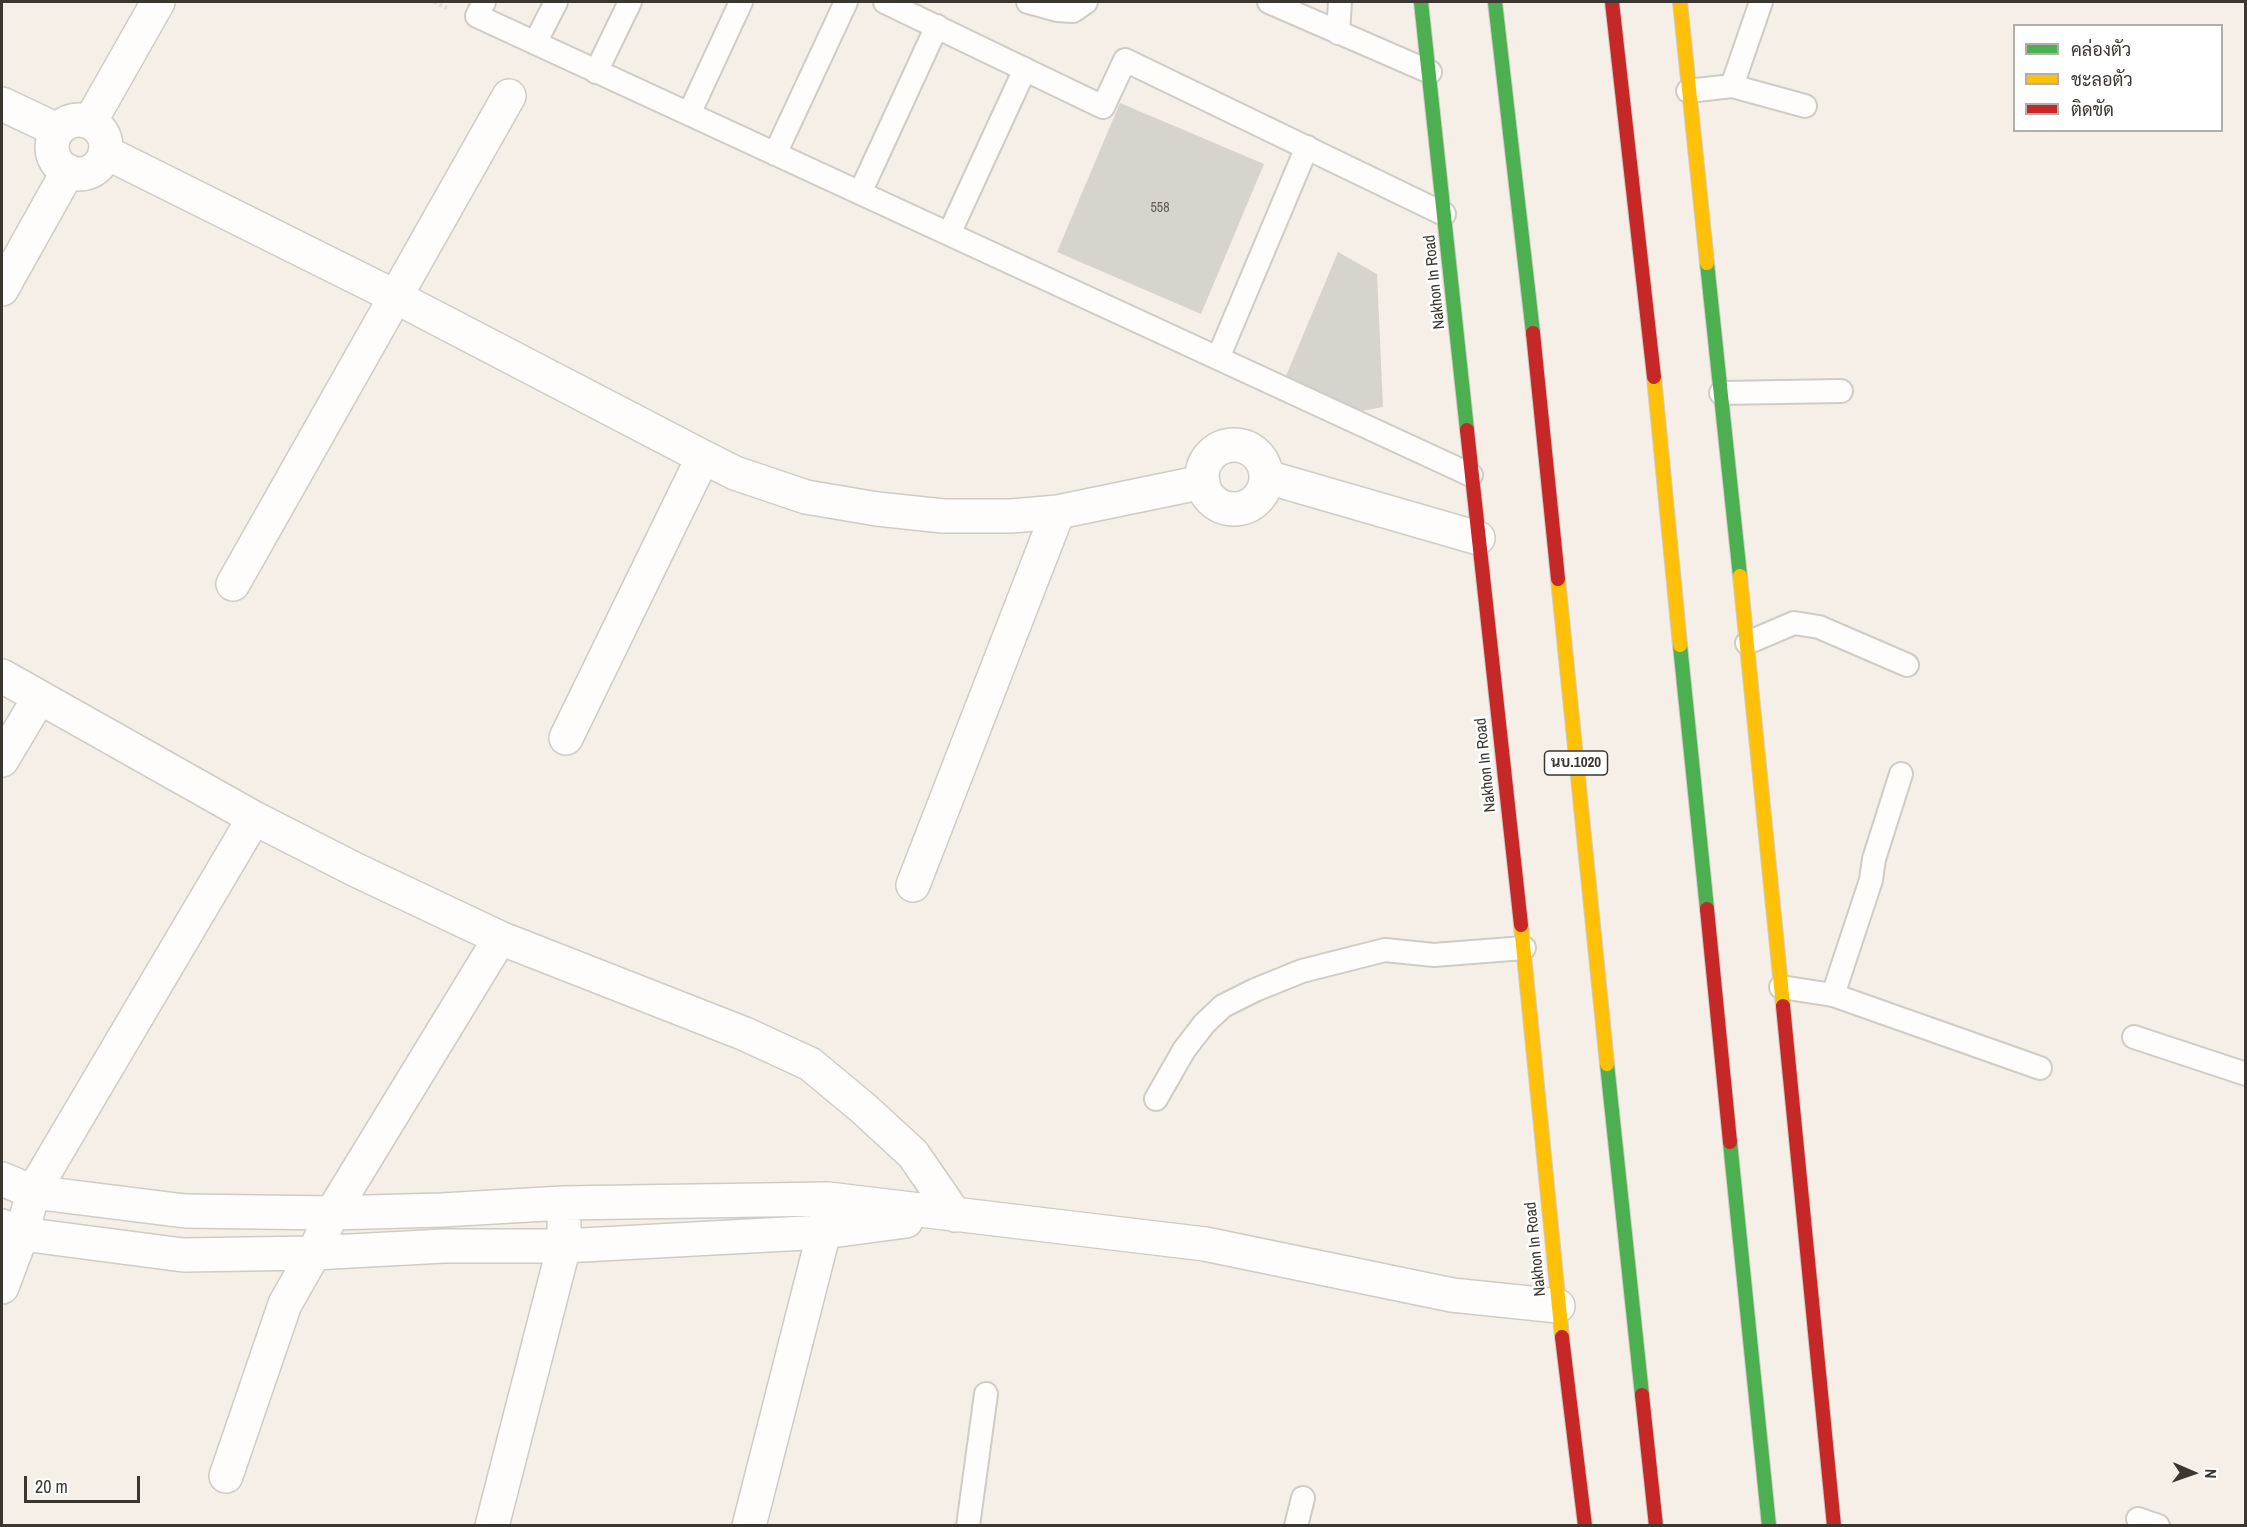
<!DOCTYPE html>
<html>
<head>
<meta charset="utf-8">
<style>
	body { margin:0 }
	#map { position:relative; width:2247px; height:1527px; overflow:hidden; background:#f6efe7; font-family:"Archivo Narrow",Sarabun,sans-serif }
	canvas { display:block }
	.frame { position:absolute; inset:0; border:3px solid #3b3630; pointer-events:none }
	.legend { position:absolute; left:2013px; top:24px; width:210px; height:108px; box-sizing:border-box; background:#fff; border:2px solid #b1afac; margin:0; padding:8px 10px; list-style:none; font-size:18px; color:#3b3630 }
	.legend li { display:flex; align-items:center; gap:12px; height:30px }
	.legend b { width:30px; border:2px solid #b1afac }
	.north { position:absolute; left:2163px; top:1443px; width:60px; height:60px; -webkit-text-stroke:4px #fff; paint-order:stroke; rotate:92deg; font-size:16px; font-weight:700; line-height:24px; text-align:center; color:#3b3630 }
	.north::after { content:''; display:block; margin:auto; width:21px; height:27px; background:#3b3630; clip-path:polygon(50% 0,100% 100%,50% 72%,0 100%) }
	.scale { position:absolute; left:24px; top:1476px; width:116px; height:27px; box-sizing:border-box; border:3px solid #3b3630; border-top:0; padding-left:8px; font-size:18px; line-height:21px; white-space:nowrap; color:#3b3630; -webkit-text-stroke:4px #fff; paint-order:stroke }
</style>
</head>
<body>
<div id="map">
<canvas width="2247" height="1527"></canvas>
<div class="frame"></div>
<ul class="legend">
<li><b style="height:8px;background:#4caf50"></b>คล่องตัว</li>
<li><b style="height:8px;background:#ffc107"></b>ชะลอตัว</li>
<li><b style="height:8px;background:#c62828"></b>ติดขัด</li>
</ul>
<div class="north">N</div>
<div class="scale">20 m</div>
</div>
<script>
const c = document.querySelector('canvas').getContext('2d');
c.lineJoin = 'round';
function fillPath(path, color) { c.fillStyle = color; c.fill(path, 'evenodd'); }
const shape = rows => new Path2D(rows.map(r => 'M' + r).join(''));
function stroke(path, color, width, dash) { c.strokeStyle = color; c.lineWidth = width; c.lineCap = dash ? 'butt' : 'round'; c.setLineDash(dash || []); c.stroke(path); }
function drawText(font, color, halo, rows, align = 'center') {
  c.font = font + ' "Archivo Narrow",Sarabun,sans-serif'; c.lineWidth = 5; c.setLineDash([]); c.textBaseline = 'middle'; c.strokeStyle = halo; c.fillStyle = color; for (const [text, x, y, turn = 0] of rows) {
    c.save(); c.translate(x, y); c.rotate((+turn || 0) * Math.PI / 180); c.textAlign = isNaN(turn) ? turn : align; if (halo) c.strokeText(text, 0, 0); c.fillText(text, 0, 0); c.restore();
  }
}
const building = shape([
	[1120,103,1264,164,1201,314,1057,252],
	[1338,252,1377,274,1383,407,1362,411,1283,383]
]);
const path = shape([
	[434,2,447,8]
]);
const lane = shape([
	[484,2,477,16,1471,475],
	[885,2,1103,107,1125,60,1444,214],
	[1028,2,1057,10,1073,11,1086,2],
	[1269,2,1430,72],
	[1338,33,1340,2],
	[535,43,556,2],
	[596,72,630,2],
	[1732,86,1761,2],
	[1688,91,1732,86,1805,106],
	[689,114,741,2],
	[775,154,846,2],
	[860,193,937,26],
	[949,234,1025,69],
	[1218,358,1307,147],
	[1721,393,1841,391],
	[1747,643,1794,623,1819,627,1907,665],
	[1781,987,1833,995,2040,1068],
	[1833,995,1871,880,1874,859,1901,774],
	[2134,1037,2246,1074],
	[1156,1099,1184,1050,1204,1024,1223,1006,1255,990,1302,971,1385,950,1434,955,1524,948],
	[2138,1519,2158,1526],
	[968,1526,986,1394],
	[1296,1526,1303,1498]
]);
const street = shape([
	[2,104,57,130],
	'52 147a27 27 0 1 1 54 0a27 27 0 1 1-54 0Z',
	[90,122,158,2],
	[105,152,394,296,703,457,735,473,806,497,877,509,943,516,1011,516,1058,512,1203,482],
	[2,289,68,171],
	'1202 477a32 32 0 1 1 64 0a32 32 0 1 1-64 0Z',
	[1267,477,1478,538],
	[233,584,509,96],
	[2,676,254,818,356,870,500,938,745,1034,810,1064,863,1108,913,1154,955,1215],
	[566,738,703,457],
	[2,760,39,698],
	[913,885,1058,512],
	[2,1179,33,1192,185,1211,332,1213,442,1210,563,1203,828,1199,1205,1244,1452,1295,1558,1306],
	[2,1226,22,1234,183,1255,314,1253,444,1246,564,1246,824,1232,906,1221],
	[2,1287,22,1234,33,1192,254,818],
	[226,1476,285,1304,314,1253,332,1213,500,938],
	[492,1526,564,1246,564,1224],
	[749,1526,824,1232,827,1210]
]);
const fast = shape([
	[1421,2,1467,430],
	[1495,2,1533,333],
	[1707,263,1740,576],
	[1680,645,1707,909],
	[1607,1064,1642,1395],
	[1730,1142,1769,1526]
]);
const slow = shape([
	[1680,2,1707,263],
	[1654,377,1680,645],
	[1740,576,1783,1006],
	[1558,579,1607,1064],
	[1521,925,1562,1337]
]);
const jam = shape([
	[1612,2,1654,377],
	[1533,333,1558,579],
	[1467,430,1521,925],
	[1707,909,1730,1142],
	[1783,1006,1834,1526],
	[1562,1337,1585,1526],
	[1642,1395,1656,1526]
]);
const numberNames = [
	["558",1160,208]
];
const shields = [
	[1576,763,63]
];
const shieldNames = [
	["นบ.1020",1576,763]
];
const streetNames = [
	["Nakhon In Road",1435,282,-96],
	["Nakhon In Road",1486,765,-96],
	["Nakhon In Road",1536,1249,-96]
];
fillPath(building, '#d7d3cd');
stroke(lane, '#d0cbc4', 26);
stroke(street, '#d0cbc4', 36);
stroke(fast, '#d0cbc4', 16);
stroke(slow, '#d0cbc4', 16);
stroke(jam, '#d0cbc4', 16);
stroke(path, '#dfdddb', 4, [3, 3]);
stroke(lane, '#fefdfb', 22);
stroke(street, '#fefdfb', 33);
stroke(fast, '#4caf50', 14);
stroke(slow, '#ffc107', 14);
stroke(jam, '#c62828', 14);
drawText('14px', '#625d57', null, numberNames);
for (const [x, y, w] of shields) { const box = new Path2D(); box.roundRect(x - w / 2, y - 12, w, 24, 4.5); c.fillStyle = '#fff'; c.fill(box); stroke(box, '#3b3630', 1.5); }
drawText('bold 15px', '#3b3630', null, shieldNames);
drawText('16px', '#3b3630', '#fff', streetNames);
</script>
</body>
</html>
